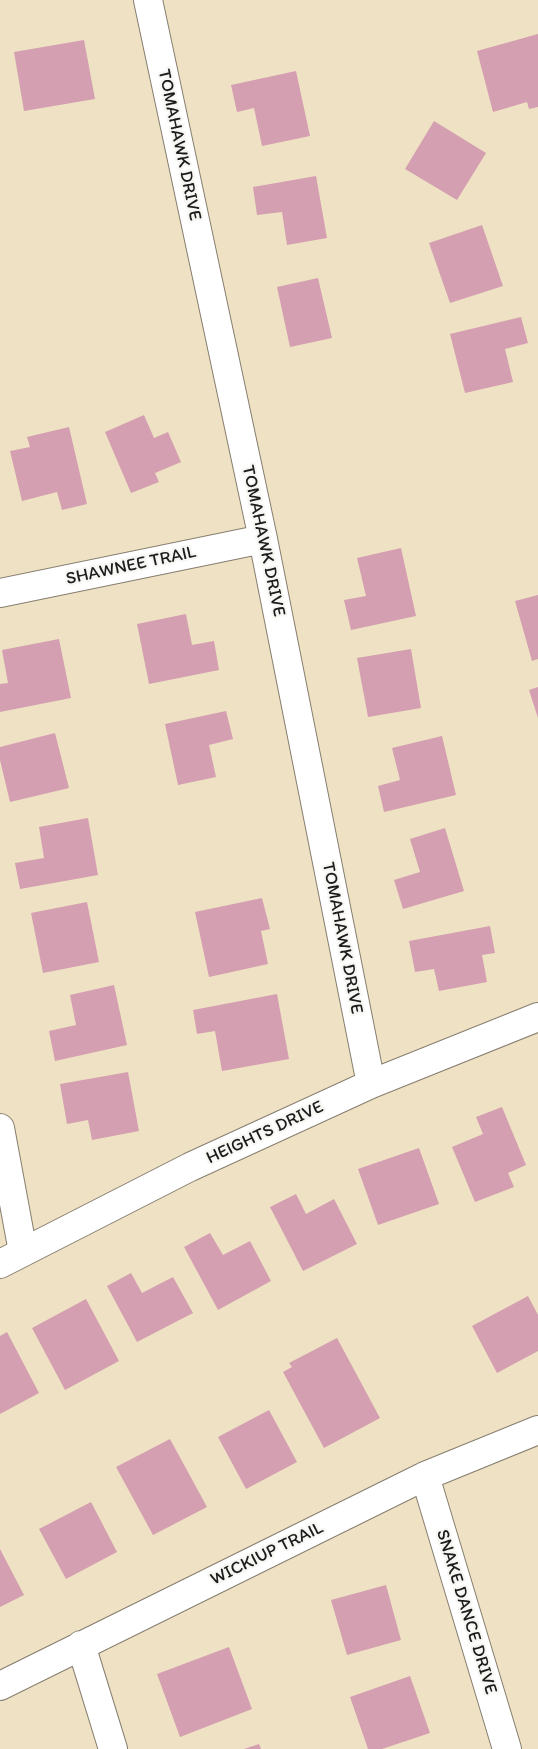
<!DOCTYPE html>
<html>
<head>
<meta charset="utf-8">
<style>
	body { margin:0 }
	canvas { display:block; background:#efe1c3 }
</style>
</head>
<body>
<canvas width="538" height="1749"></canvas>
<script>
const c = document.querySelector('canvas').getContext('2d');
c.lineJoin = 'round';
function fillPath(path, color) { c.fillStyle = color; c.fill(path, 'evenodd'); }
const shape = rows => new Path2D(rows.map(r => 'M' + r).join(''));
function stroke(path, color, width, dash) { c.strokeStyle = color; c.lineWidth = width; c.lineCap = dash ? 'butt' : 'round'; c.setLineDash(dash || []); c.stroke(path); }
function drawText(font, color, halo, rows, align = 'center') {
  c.font = font + ' Itim,sans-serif'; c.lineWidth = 4.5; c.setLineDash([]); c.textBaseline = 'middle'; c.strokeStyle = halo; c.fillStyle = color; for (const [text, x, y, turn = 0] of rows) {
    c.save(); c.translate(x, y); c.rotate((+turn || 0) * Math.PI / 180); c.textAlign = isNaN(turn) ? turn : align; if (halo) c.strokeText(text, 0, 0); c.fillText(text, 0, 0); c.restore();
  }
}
const building = shape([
	[538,34,538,107,529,109,527,102,493,112,477,51],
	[84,40,95,99,24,111,14,52],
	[296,71,310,136,262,146,254,108,237,112,231,85],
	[434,121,486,153,457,200,405,169],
	[316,176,327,238,287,245,282,212,257,215,253,187],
	[482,225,503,286,450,303,429,243],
	[318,278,332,338,290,347,277,287],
	[521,317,528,343,505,349,513,382,465,393,450,334],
	[144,415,154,438,168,432,181,462,155,473,159,482,131,493,105,432],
	[69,427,87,504,62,510,57,492,22,501,10,451,30,447,27,437],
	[401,548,416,616,351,630,344,600,366,596,357,558],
	[538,595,538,659,532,661,515,601],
	[186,614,192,645,214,641,219,670,149,684,137,624],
	[59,639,71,698,0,712,0,684,8,683,2,650],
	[411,649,421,708,368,717,357,658],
	[538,687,538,718,529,690],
	[226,711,233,739,209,745,216,777,178,785,165,724],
	[55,733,69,788,10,802,0,760,0,747],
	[442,736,456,795,384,812,378,786,400,780,392,748],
	[88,818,98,875,20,889,15,863,44,858,39,827],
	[445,828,464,891,403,909,394,880,420,872,410,839],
	[262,898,270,929,261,931,268,964,209,977,195,912],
	[87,902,99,962,43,973,31,913],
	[490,926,495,953,482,955,487,982,439,991,434,969,415,972,409,941],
	[114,985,127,1045,55,1061,49,1031,76,1025,70,995],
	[277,994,289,1059,222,1071,215,1031,197,1034,193,1010],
	[128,1072,139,1131,92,1140,88,1120,67,1124,60,1084],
	[502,1107,526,1165,508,1173,514,1187,475,1202,452,1147,483,1134,476,1117],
	[419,1148,439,1204,378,1225,358,1169],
	[296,1194,306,1214,334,1199,357,1244,303,1271,270,1207],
	[210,1233,223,1255,250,1241,271,1281,218,1310,184,1247],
	[131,1273,142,1293,173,1277,193,1313,137,1342,107,1286],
	[528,1296,538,1315,538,1351,497,1373,472,1326],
	[86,1299,119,1361,65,1390,32,1328],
	[7,1332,39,1393,0,1414,0,1336],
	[337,1338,380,1418,324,1448,283,1372,292,1367,289,1363],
	[269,1410,297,1462,246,1489,218,1437],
	[170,1439,207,1507,153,1535,116,1467],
	[91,1502,117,1552,66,1579,39,1529],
	[0,1549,24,1595,0,1607],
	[386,1585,401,1640,347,1655,331,1600],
	[229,1647,252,1709,180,1737,157,1674],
	[410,1676,430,1733,382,1749,368,1749,350,1697],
	[259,1744,261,1749,244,1749]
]);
const minor = shape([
	[148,0,263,539,371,1084],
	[0,593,263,539],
	[0,1128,23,1252],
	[0,1264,190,1167,371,1084,538,1017],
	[425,1476,507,1749],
	[81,1645,113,1749],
	[0,1686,425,1476,538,1430]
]);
const streetNames = [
	["TOMAHAWK DRIVE",179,145,78],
	["TOMAHAWK DRIVE",263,541,78],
	["SHAWNEE TRAIL",131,566,-12],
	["TOMAHAWK DRIVE",342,938,79],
	["HEIGHTS DRIVE",265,1133,-25],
	["WICKIUP TRAIL",267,1554,-26],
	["SNAKE DANCE DRIVE",466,1612,73]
];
fillPath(building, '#d49fb1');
stroke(minor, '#867e70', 30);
stroke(minor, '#fff', 28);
drawText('18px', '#1c1c1c', '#f6f6f2', streetNames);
</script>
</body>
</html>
